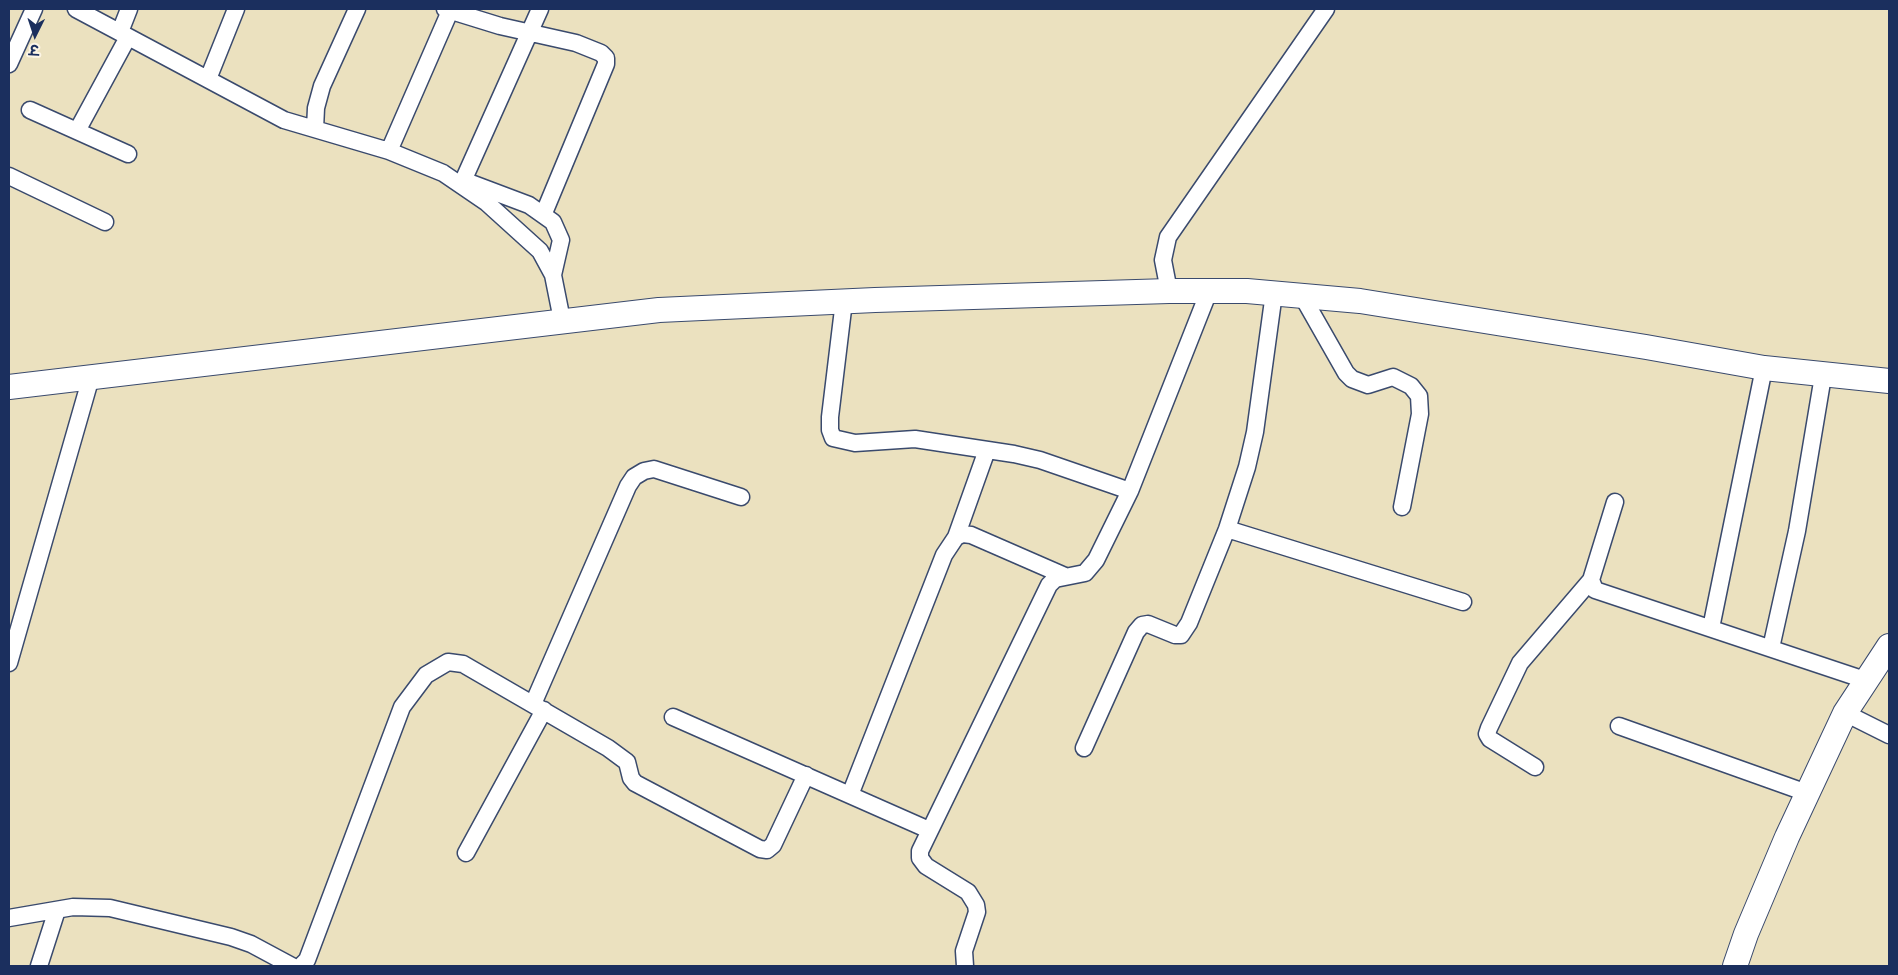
<!DOCTYPE html>
<html>
<head>
<meta charset="utf-8">
<style>
	body { margin:0 }
	#map { position:relative; width:1898px; height:975px; overflow:hidden; background:#ebe1bf; font-family:"Shantell Sans","Playpen Sans Deva",sans-serif }
	canvas { display:block }
	.frame { position:absolute; inset:0; border:10px solid #1b2f5e; pointer-events:none }
	.north { position:absolute; left:10px; top:10px; width:50px; height:50px; -webkit-text-stroke:4px #fcf5e5; paint-order:stroke; rotate:184deg; font-size:14px; font-weight:700; line-height:20px; text-align:center; color:#1b2f5e }
	.north::after { content:''; display:block; margin:auto; width:18px; height:22px; background:#1b2f5e; clip-path:polygon(50% 0,100% 100%,50% 72%,0 100%) }
</style>
</head>
<body>
<div id="map">
<canvas width="1898" height="975"></canvas>
<div class="frame"></div>
<div class="north">उ</div>
</div>
<script>
const c = document.querySelector('canvas').getContext('2d');
c.lineJoin = 'round';
const shape = rows => new Path2D(rows.map(r => 'M' + r).join(''));
function stroke(path, color, width, dash) { c.strokeStyle = color; c.lineWidth = width; c.lineCap = dash ? 'butt' : 'round'; c.setLineDash(dash || []); c.stroke(path); }
const street = shape([
	[76,9,284,120,389,151,443,173,487,203,540,251,553,275,562,320],
	[445,9,500,26,576,43,601,53,606,58,606,64,544,213],
	[120,32,129,9],
	[9,64,34,9],
	[208,79,236,9],
	[30,110,128,154],
	[315,129,316,108,322,86,357,9],
	[77,131,128,37],
	[389,151,450,11],
	[9,176,105,222],
	[463,181,540,9],
	[468,182,529,205,553,222,561,240,553,275],
	[1169,291,1163,260,1168,237,1326,9],
	[1301,294,1346,373,1352,379,1368,385,1393,377,1411,386,1419,396,1420,414,1402,507],
	[844,301,830,417,830,430,833,438,855,443,915,439,1014,454,1040,460,1130,491],
	[1615,502,1591,580,1595,590,1865,680],
	[1227,529,1463,602],
	[956,537,987,450],
	[1711,628,1764,368],
	[1771,648,1797,531,1823,376],
	[9,663,91,377],
	[533,704,628,486,634,477,644,471,654,469,741,497],
	[1845,713,1889,735],
	[673,717,929,830],
	[1619,726,1807,793],
	[1084,748,1136,632,1142,625,1148,624,1175,635,1181,635,1189,623,1227,529,1247,467,1255,432,1274,293],
	[1535,767,1490,739,1487,734,1489,728,1520,663,1591,580],
	[850,795,944,555,956,537,963,534,971,535,1065,576],
	[466,853,544,710],
	[9,918,73,907,110,908,231,937,251,944,292,966],
	[39,966,57,910],
	[301,966,307,960,402,707,426,675,448,662,463,664,608,748,627,762,631,778,635,783,760,849,767,850,773,845,806,775],
	[965,966,964,951,977,912,976,905,968,892,926,866,920,858,920,851,1049,585,1055,579,1085,573,1096,560,1130,491,1209,291]
]);
const secondary = shape([
	[9,387,659,310,875,300,1169,291,1247,291,1360,301,1646,347,1764,368,1889,381],
	[1735,966,1746,934,1787,837,1845,713,1889,646]
]);
stroke(street, '#3a4a6d', 19);
stroke(secondary, '#3a4a6d', 26);
stroke(street, '#fff', 16);
stroke(secondary, '#fff', 24);
</script>
</body>
</html>
